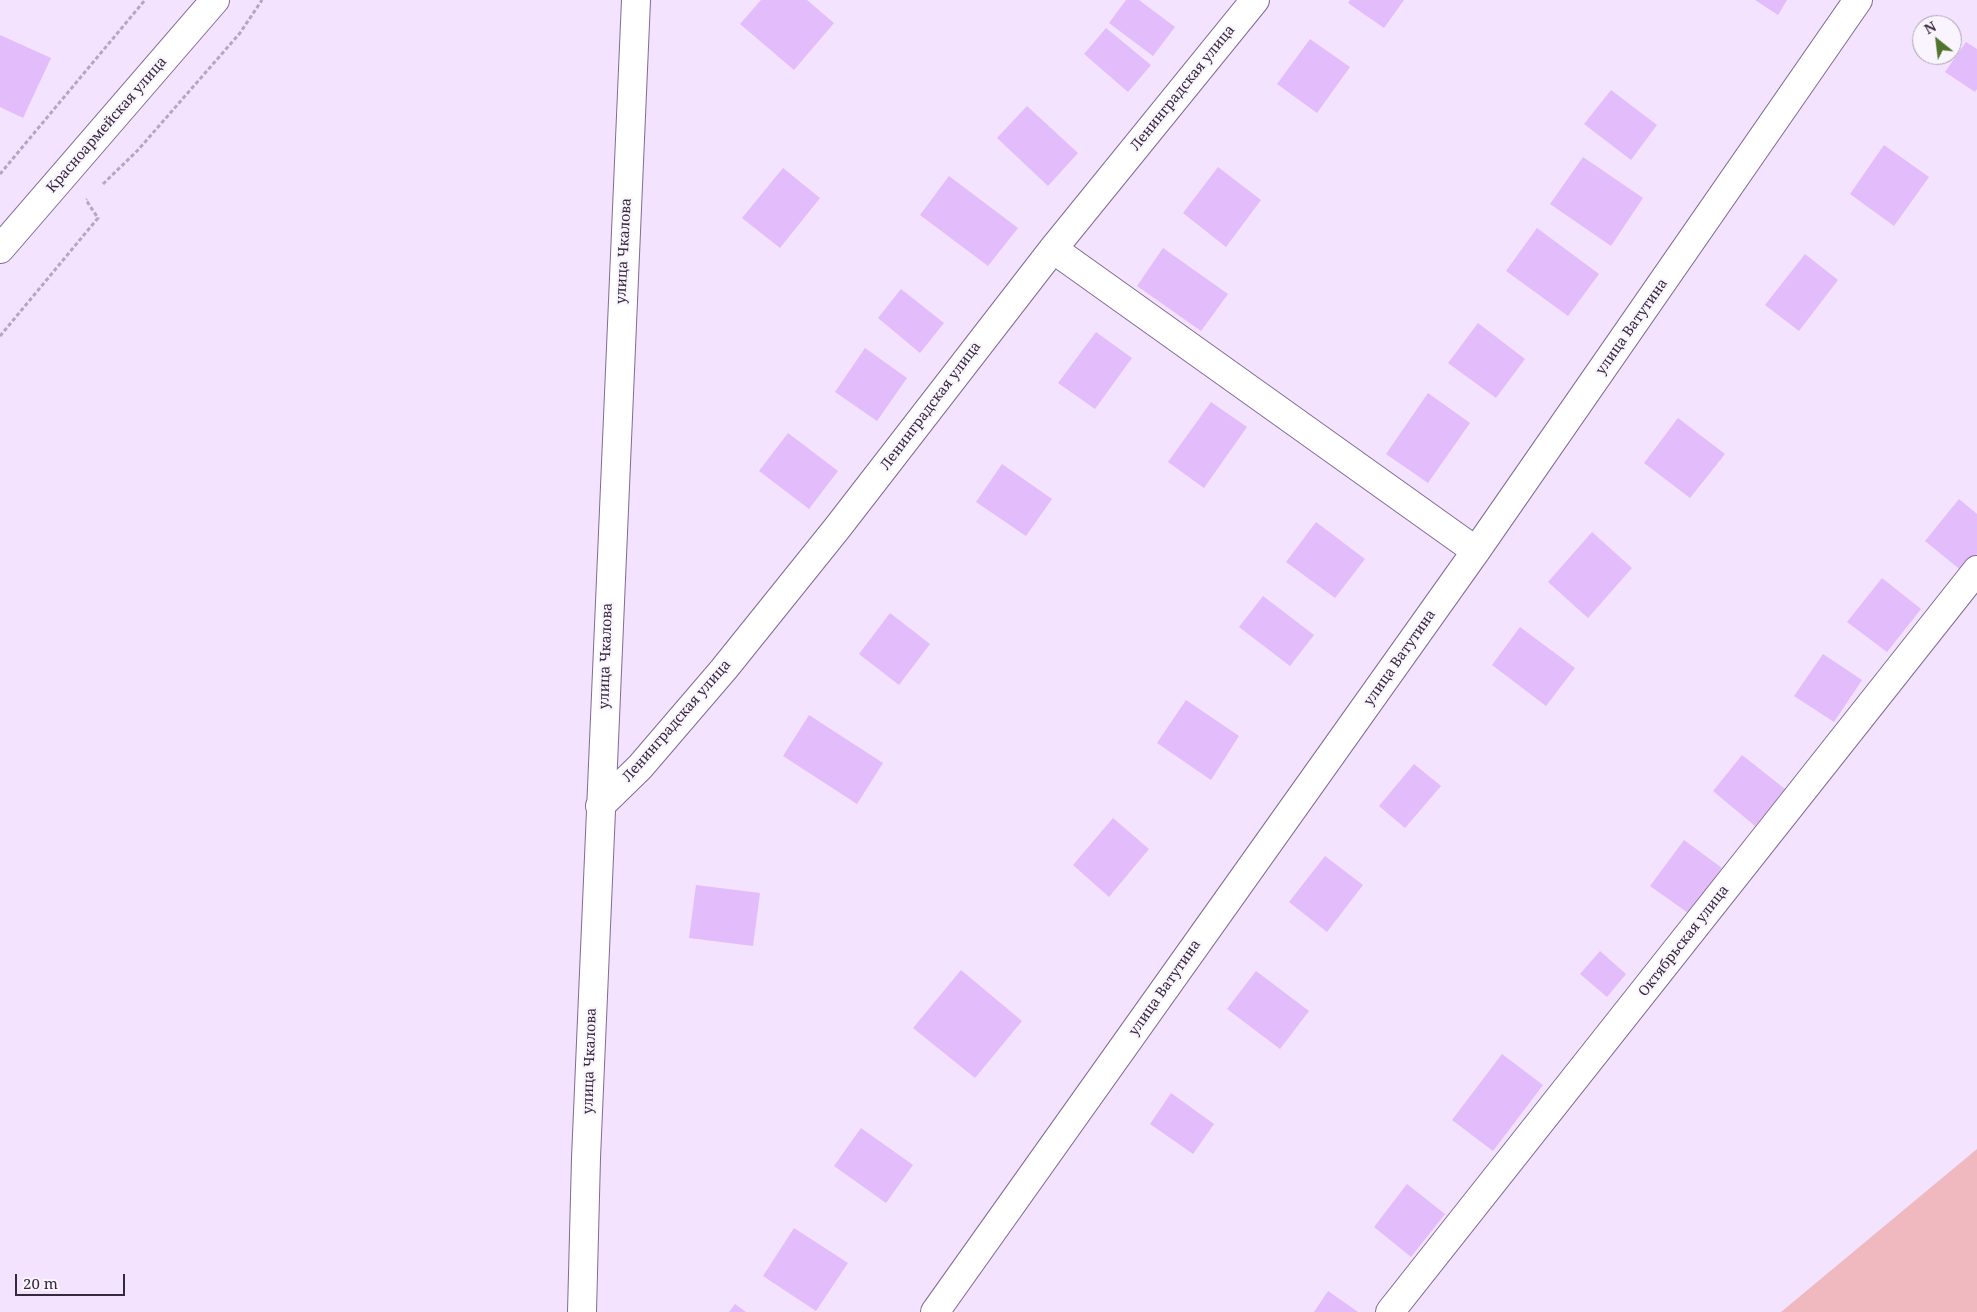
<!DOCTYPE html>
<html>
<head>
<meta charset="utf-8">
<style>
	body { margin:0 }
	#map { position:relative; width:1977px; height:1312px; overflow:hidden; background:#f3e3fe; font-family:"Noto Serif",serif }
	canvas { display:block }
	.north { position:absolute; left:1912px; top:15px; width:50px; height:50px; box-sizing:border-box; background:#faf4fe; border:1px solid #aba3b0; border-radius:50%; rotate:331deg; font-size:14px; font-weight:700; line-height:20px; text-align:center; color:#342a3b }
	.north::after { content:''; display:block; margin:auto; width:18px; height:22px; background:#50742c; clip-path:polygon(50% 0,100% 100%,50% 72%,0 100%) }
	.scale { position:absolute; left:15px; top:1274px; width:110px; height:22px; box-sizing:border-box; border:2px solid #342a3b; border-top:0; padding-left:6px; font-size:15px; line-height:18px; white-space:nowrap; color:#342a3b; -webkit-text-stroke:4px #faf4fe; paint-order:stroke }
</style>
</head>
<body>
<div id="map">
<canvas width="1977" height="1312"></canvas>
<div class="north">N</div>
<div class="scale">20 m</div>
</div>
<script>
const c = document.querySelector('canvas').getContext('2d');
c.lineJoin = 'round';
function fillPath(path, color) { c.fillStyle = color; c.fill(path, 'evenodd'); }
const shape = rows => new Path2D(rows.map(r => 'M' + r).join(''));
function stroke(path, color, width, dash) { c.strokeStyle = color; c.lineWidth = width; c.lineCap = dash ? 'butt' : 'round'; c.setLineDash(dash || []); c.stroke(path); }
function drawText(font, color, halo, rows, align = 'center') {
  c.font = font + ' "Noto Serif",serif'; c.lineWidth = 4.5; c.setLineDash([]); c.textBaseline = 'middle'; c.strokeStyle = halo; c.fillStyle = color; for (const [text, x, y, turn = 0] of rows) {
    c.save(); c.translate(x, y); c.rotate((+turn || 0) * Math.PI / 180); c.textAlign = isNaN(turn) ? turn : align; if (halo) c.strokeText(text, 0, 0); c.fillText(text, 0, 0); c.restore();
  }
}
const water = shape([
	[1977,1149,1977,1312,1781,1312]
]);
const building = shape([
	[761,0,807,0,834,23,794,70,740,24],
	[1126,0,1139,0,1175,27,1153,56,1109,23],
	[1350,0,1404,0,1384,28,1348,3],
	[1755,0,1787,0,1778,15],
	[1106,28,1151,65,1128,92,1084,54],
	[0,35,51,58,23,118,0,107],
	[1310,39,1350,67,1317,113,1277,84],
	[1966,42,1977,49,1977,89,1975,92,1945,72],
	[1611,90,1657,125,1631,160,1584,124],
	[1027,106,1078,153,1048,186,997,138],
	[1884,145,1929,177,1894,226,1850,194],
	[1583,157,1643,198,1611,246,1550,204],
	[1218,167,1261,200,1226,247,1183,213],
	[783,168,820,198,780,248,742,218],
	[949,176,1018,228,988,266,920,215],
	[1537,228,1599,274,1568,316,1506,271],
	[1163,248,1228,294,1201,331,1137,286],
	[1805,254,1838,280,1799,331,1765,305],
	[901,289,944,323,920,353,878,318],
	[1478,323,1525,359,1496,398,1448,363],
	[1096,332,1132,358,1095,409,1058,383],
	[865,348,907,378,877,421,835,392],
	[1428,393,1470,423,1428,483,1386,454],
	[1211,402,1247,427,1204,488,1168,462],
	[1678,418,1725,454,1690,498,1644,463],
	[788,433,838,471,809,509,759,471],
	[1002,464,1052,499,1026,536,976,502],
	[1959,499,1977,514,1977,554,1963,572,1925,541],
	[1316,522,1365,559,1335,598,1286,562],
	[1592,532,1632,568,1588,618,1548,582],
	[1882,578,1921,609,1887,652,1847,622],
	[1263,596,1314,635,1290,666,1239,627],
	[890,613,930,644,899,685,859,654],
	[1520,627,1575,668,1546,706,1492,665],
	[1823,654,1862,680,1834,722,1794,696],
	[1186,700,1239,736,1211,780,1157,743],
	[809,715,883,763,857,804,783,756],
	[1742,755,1785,789,1755,826,1713,791],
	[1414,764,1441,786,1405,828,1379,806],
	[1113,818,1149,849,1109,897,1073,865],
	[1684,840,1722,868,1688,913,1650,886],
	[1325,856,1363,885,1327,932,1289,902],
	[696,885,760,893,753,946,689,938],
	[1600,951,1626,974,1607,997,1580,974],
	[961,970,1022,1021,975,1078,913,1028],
	[1256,971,1309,1011,1280,1049,1227,1009],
	[1502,1054,1543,1085,1493,1151,1452,1120],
	[1171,1093,1214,1124,1193,1154,1150,1124],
	[861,1128,913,1165,886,1203,834,1166],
	[1407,1184,1445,1214,1411,1257,1374,1227],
	[794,1228,848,1263,816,1311,763,1276],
	[1328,1291,1358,1312,1314,1312],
	[735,1304,746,1312,729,1312]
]);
const path = shape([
	[0,174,145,0],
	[103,184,138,150,240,33,262,0],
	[0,336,98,218,86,200,87,199]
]);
const street = shape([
	[1053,249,1476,551],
	[600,806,640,767,724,669,838,527,1053,249,1255,0],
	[582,1312,586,1158,636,0],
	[935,1312,1476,551,1858,0],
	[1390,1312,1977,570]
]);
const secondary = shape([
	[0,249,215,0]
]);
const streetNames = [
	["Ленинградская улица",1183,88,-51],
	["Красноармейская улица",107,125,-49],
	["улица Чкалова",624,251,-87],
	["улица Ватутина",1632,327,-55],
	["Ленинградская улица",931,406,-53],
	["улица Чкалова",606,656,-88],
	["улица Ватутина",1400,658,-55],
	["Ленинградская улица",677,721,-49],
	["Октябрьская улица",1684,941,-52],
	["улица Ватутина",1165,988,-55],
	["улица Чкалова",590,1061,-88]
];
fillPath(water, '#f0b9bf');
fillPath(building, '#e3bcfc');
stroke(street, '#836b94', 30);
stroke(secondary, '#836b94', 30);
stroke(path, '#b5a7bf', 3, [4, 2.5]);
stroke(street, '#fff', 28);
stroke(secondary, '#fff', 28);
drawText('14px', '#342a3b', '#faf4fe', streetNames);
</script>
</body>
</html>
